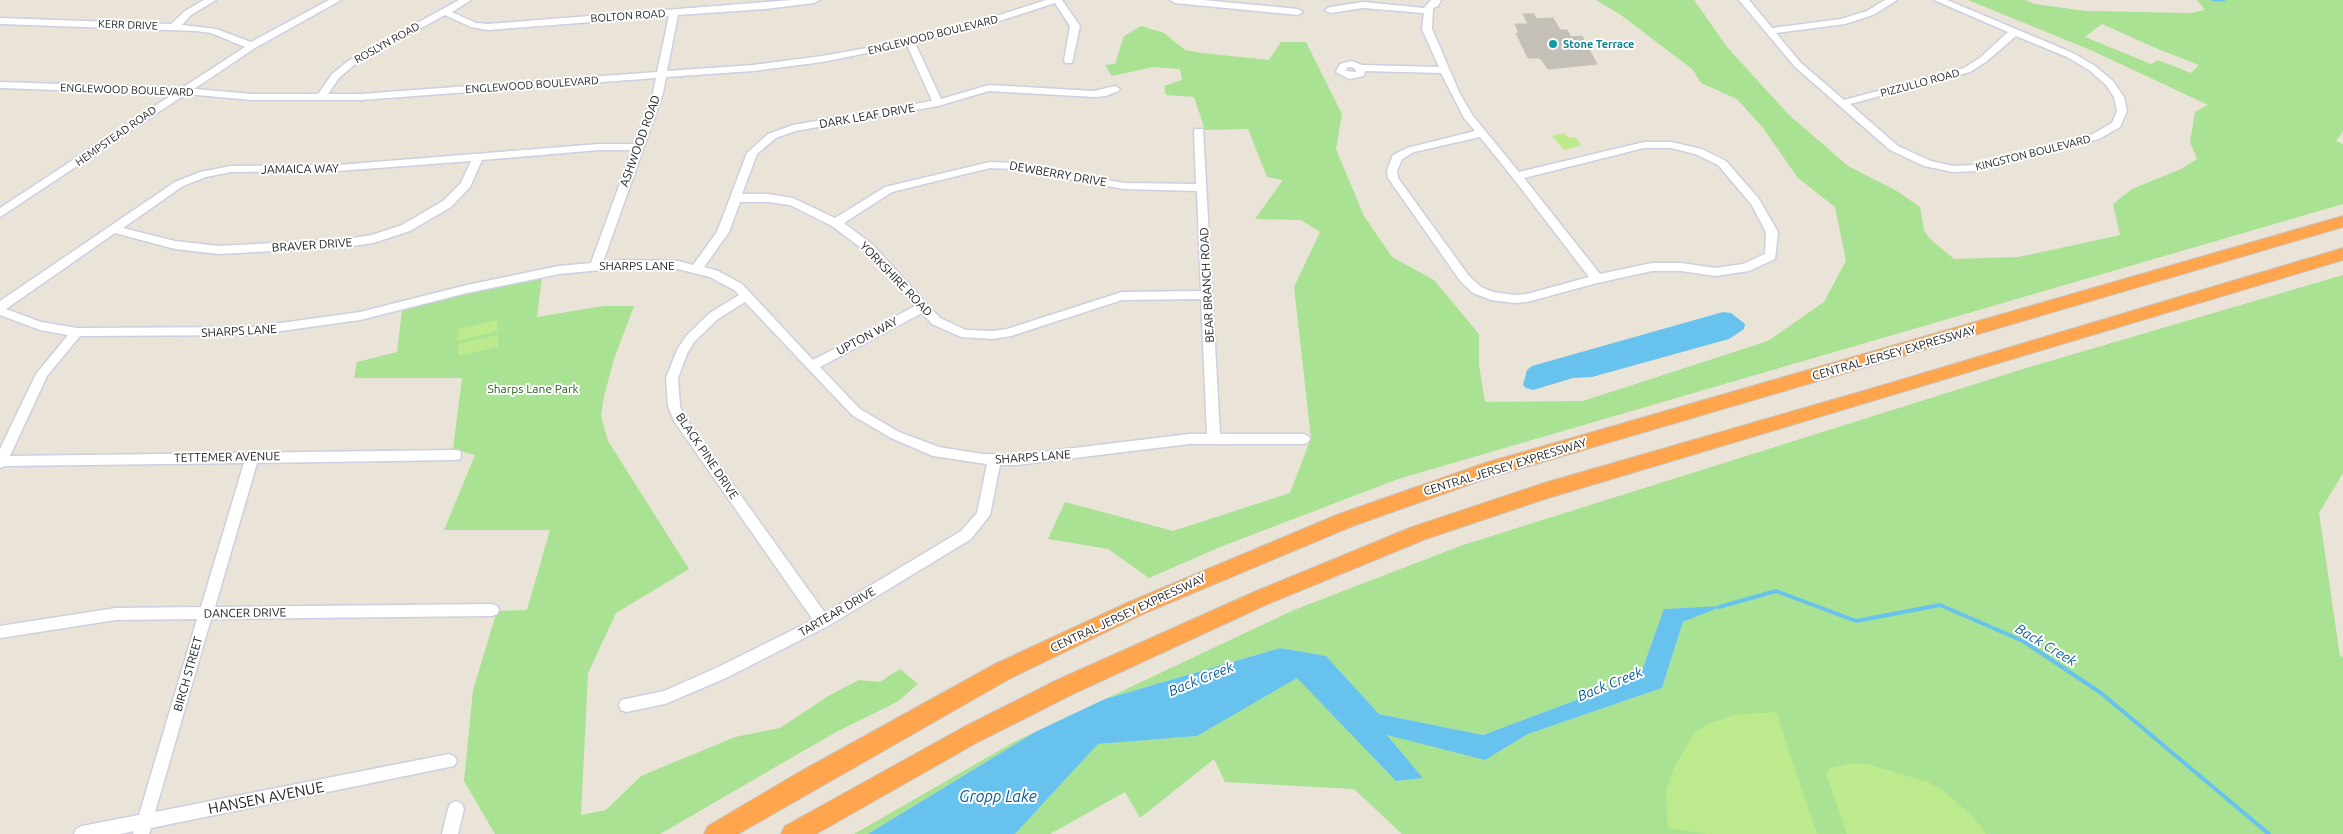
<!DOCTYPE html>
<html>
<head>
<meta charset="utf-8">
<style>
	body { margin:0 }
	canvas { display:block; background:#eae3d7 }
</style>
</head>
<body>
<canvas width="2343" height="834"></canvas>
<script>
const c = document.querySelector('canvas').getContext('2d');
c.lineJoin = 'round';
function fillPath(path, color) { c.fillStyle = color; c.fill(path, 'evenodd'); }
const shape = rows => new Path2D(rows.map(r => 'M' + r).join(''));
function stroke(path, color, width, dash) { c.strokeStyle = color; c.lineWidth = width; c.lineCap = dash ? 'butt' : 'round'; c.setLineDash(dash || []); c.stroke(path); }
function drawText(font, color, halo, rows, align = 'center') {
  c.font = font + ' Ubuntu,sans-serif'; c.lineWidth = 4; c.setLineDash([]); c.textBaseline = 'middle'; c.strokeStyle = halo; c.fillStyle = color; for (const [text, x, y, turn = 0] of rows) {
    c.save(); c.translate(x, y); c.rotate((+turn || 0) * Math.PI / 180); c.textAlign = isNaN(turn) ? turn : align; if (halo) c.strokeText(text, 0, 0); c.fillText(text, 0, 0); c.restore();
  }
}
const green = shape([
	[1596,0,1694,0,1727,47,1789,115,1848,166,1897,191,1920,207,1924,230,1929,238,1954,259,2019,257,2120,235,2113,204,2132,189,2181,169,2197,159,2190,142,2195,112,2208,105,2093,51,1968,0,2025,0,2035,4,2086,11,2192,13,2205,10,2197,0,2343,0,2343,131,2336,141,2343,144,2343,204,1398,479,1220,547,1149,578,1108,549,1048,539,1065,502,1173,531,1290,493,1311,438,1294,287,1320,232,1301,220,1255,219,1283,180,1267,177,1248,129,1205,130,1194,97,1166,95,1164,86,1182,80,1180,69,1153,67,1112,76,1105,65,1115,64,1124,36,1141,26,1164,33,1185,50,1202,53,1269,60,1281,42,1306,42,1342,114,1336,149,1364,216,1392,257,1434,280,1479,334,1479,365,1485,402,1583,401,1768,341,1824,302,1846,261,1835,207,1798,178,1763,128,1737,99,1701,83,1692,69,1621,15],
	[2102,24,2158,49,2199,65,2191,73,2158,60,2151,64,2085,37],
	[2343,275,2343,473,2319,513,2340,656,2343,657,2343,834,1402,834,1354,789,1225,782,1214,759,1140,818,1125,792,1050,834,1015,834,1098,744,1197,736,1297,677,1396,781,1423,778,1386,734,1485,760,1528,734,1662,688,1683,622,1720,607,1665,609,1640,676,1483,735,1379,714,1326,656,1280,648,1105,699,1294,610,1463,545,2023,369],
	[542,277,537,317,604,306,634,306,614,359,604,396,601,416,608,441,689,569,616,613,588,673,581,815,606,810,641,776,735,737,780,728,830,695,859,680,880,682,900,669,918,684,897,702,836,732,660,834,495,834,464,781,473,690,497,611,527,610,550,530,444,530,475,455,453,449,462,378,354,378,357,362,397,352,402,311,476,290],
	[1035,732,868,834,854,834,1014,742]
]);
const pitch = shape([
	[1564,133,1569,138,1575,137,1582,145,1564,150,1552,136],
	[497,320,498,331,458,341,458,329],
	[498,335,498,347,458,356,458,344],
	[1776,712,1817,834,1707,834,1668,828,1666,792,1674,767,1694,733,1704,726,1733,715],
	[1854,763,1871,765,1928,782,1945,792,1960,805,1975,819,1986,834,1847,834,1826,774,1830,768]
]);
const water = shape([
	[1723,312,1731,313,1745,324,1744,329,1729,339,1592,377,1573,378,1533,390,1526,388,1523,385,1527,370,1532,366],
	[1723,606,1683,622,1662,688,1528,734,1485,760,1387,735,1423,778,1396,781,1297,678,1197,736,1098,744,1015,834,868,834,1035,732,1105,699,1280,648,1326,656,1379,714,1483,735,1640,676,1664,609]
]);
const streamFar1 = shape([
	[2213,0,2224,0]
]);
const stream = shape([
	[1719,607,1776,591,1856,621,1940,605,2023,641,2101,693,2269,834]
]);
const building = shape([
	[1523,14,1534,14,1536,19,1553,18,1560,30,1567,30,1571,37,1582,36,1597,64,1548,69,1540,58,1528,58,1516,33,1519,33,1515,24,1528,24,1523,14]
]);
const minor = shape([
	[204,0,216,0,191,15,182,25,216,29,251,42,329,0,341,0,255,48,194,89,252,94,318,94,332,74,348,61,459,0,471,0,452,12,476,23,488,24,792,0,819,0,814,3,765,9,678,15,667,71,753,65,822,56,889,44,981,21,1046,0,1062,0,1080,26,1072,63,1066,63,1064,61,1070,26,1055,3,987,25,915,43,941,99,989,85,1094,91,1115,86,1120,89,1118,91,1106,96,1094,97,989,91,938,106,795,131,776,138,757,154,742,194,768,194,793,198,835,218,885,187,990,162,1013,163,1124,183,1196,184,1194,131,1195,129,1203,129,1220,434,1304,434,1308,436,1310,439,1308,442,1304,444,1189,444,1017,465,1000,465,990,515,971,539,828,626,726,678,665,704,626,712,621,710,619,705,621,700,664,691,716,668,813,620,674,421,668,406,666,378,677,350,686,336,710,313,739,295,734,290,710,277,678,269,622,268,559,274,467,293,360,320,252,335,80,336,47,376,10,456,455,450,460,451,461,455,460,459,455,460,257,463,215,607,492,604,497,606,499,610,497,614,492,616,211,619,155,812,449,754,454,756,457,761,454,766,151,828,149,834,133,834,134,831,120,834,74,834,76,829,82,826,139,815,197,619,116,620,0,638,0,626,116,608,201,607,244,463,5,466,0,468,0,449,36,374,68,335,40,330,0,315,0,301,175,182,200,172,231,166,338,165,599,144,635,144,653,93,656,78,361,100,252,100,186,94,0,217,0,208,173,94,0,88,0,82,182,88,245,47,211,33,196,31,0,24,0,18,171,24,185,11,204,0],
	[445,15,471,27,488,30,669,16,657,72,361,94,328,94,339,78,354,65,445,15],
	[907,45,932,101,793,125,768,134,747,153,717,232,693,265,678,261,622,260,603,262,663,93,666,77,753,71,822,62,907,45],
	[599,150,632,150,591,263,559,266,467,285,360,312,252,327,77,328,41,322,6,309,115,233,175,249,219,254,346,247,373,243,410,231,451,207,470,187,482,160,599,150],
	[471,161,461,183,443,201,402,225,372,235,346,239,219,246,175,241,123,228,183,186,206,177,231,172,338,171,471,161],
	[990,168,1013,169,1124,189,1197,191,1201,291,1122,292,1007,329,993,331,966,330,940,318,873,245,844,223,892,192,990,168],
	[740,202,768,202,790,205,832,226,865,251,915,306,813,360,742,284,718,271,704,267,729,232,740,202],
	[1201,299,1207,434,1189,434,1017,455,982,454,939,447,899,432,860,409,820,367,922,313,932,324,961,337,993,339,1011,336,1122,300,1201,299],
	[745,302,852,415,891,438,933,456,987,464,977,513,961,531,825,613,684,416,680,406,678,378,687,354,694,342,718,319,745,302],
	[1170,0,1203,0,1298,9,1303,12,1298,15,1175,3,1170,0],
	[1431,0,1441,0,1438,6,1433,8,1432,29,1460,94,1473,116,1519,172,1644,142,1671,142,1702,149,1726,161,1759,199,1778,232,1775,259,1749,271,1715,276,1681,271,1652,271,1597,283,1527,302,1514,303,1491,300,1473,293,1461,282,1388,178,1387,171,1393,155,1407,148,1475,131,1464,118,1441,73,1365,71,1364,76,1349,79,1336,72,1340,64,1352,61,1362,65,1439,67,1422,29,1424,13,1363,8,1330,13,1325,10,1330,7,1363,2,1424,8,1431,0],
	[1351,67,1355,69,1356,72,1346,71,1347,68,1351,67],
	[1480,137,1513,178,1589,277,1527,294,1514,295,1493,292,1481,287,1469,276,1398,178,1397,171,1402,159,1414,152,1480,137],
	[1644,148,1671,148,1695,154,1718,165,1751,204,1766,232,1765,254,1743,264,1715,268,1681,263,1652,263,1600,274,1524,178,1644,148],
	[1739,0,1749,0,1772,28,1841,19,1867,11,1885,0,1897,0,1873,15,1845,24,1776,33,1801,63,1844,100,1964,68,1981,57,2008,32,1934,0,1947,0,2073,53,2095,66,2113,81,2124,97,2127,111,2120,127,2099,139,1975,171,1953,172,1924,166,1890,150,1795,67,1739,0],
	[2016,36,2067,57,2089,70,2106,85,2114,97,2117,111,2112,123,2091,135,1975,165,1953,166,1931,161,1898,146,1850,104,1970,72,1987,61,2016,36],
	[456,801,462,804,464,809,458,834,442,834,448,809,450,804,456,801]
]);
const highway = shape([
	[2343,216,2343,227,1488,478,1353,526,1143,614,1011,678,738,834,704,834,708,826,796,774,995,664,1129,602,1339,514,1485,463,2343,216],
	[2343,248,2343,260,1545,499,1426,539,1268,604,1073,694,978,742,816,834,781,834,785,826,962,728,1057,680,1254,592,1412,527,1544,483,1870,389,2343,248]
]);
const markers = [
	[1553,44,5,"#0f9aa8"]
];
const farStreetnames = [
	["BOLTON ROAD",628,16,-4],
	["KERR DRIVE",128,25,2],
	["ENGLEWOOD BOULEVARD",933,35,-14],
	["ROSLYN ROAD",387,43,-29],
	["PIZZULLO ROAD",1920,83,-15],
	["ENGLEWOOD BOULEVARD",532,85,-4],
	["ENGLEWOOD BOULEVARD",127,90,2],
	["HEMPSTEAD ROAD",116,136,-35],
	["KINGSTON BOULEVARD",2033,153,-14]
];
const farCulturenames = [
	["Stone Terrace",1563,44]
];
const streetNames = [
	["DARK LEAF DRIVE",867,116,-10],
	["ASHWOOD ROAD",640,141,-70],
	["JAMAICA WAY",300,169,-1],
	["DEWBERRY DRIVE",1058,174,10],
	["BRAVER DRIVE",312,245,-4],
	["SHARPS LANE",637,266],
	["YORKSHIRE ROAD",896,279,46],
	["BEAR BRANCH ROAD",1207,285,-93],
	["SHARPS LANE",239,331,-3],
	["UPTON WAY",867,336,-28],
	["CENTRAL JERSEY EXPRESSWAY",1894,353,-16],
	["BLACK PINE DRIVE",707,456,56],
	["TETTEMER AVENUE",227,457,-1],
	["SHARPS LANE",1033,457,-4],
	["CENTRAL JERSEY EXPRESSWAY",1505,467,-17],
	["TARTEAR DRIVE",837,612,-30],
	["DANCER DRIVE",245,613,-1],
	["CENTRAL JERSEY EXPRESSWAY",1128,613,-25],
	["BIRCH STREET",188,674,-74]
];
const parkNames = [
	["Sharps Lane Park",533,389]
];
const waterNames = [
	["Back Creek",2046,645,31],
	["Back Creek",1201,679,-22],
	["Back Creek",1610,684,-22]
];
const nearStreetnames = [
	["HANSEN AVENUE",266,798,-11]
];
const nearWaternames = [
	["Gropp Lake",998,797]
];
fillPath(green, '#a8e292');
fillPath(pitch, '#bdea8d');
fillPath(water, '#67c2ee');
stroke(streamFar1, '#67c2ee', 2.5);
stroke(stream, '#67c2ee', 4);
fillPath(building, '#c5c0b7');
stroke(building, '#c4bfb1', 1);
stroke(minor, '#cdcfe0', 3);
stroke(highway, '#c7c7c7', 2);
fillPath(minor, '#fff');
fillPath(highway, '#ffa54d');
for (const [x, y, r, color] of markers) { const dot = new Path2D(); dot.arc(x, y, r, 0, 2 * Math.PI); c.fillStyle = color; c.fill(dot); stroke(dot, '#fff', 2); }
drawText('11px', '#262626', '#fff', farStreetnames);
drawText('bold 11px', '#0d838f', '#fff', farCulturenames, 'left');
drawText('12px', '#262626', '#fff', streetNames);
drawText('12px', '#236218', '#fff', parkNames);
drawText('italic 14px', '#0c5d95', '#fff', waterNames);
drawText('15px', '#262626', '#fff', nearStreetnames);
drawText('italic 16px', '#0c5d95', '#fff', nearWaternames);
</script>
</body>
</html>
